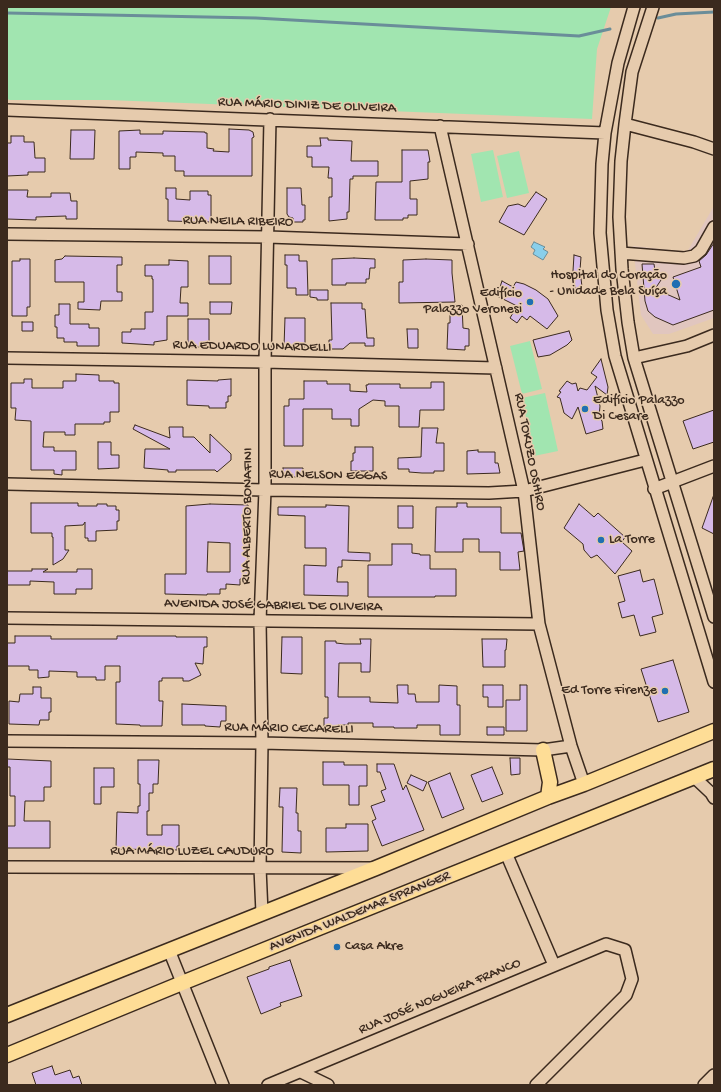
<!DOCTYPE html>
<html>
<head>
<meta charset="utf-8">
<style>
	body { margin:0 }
	#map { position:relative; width:721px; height:1092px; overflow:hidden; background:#e6cbad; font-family:"Gochi Hand",sans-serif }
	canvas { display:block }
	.frame { position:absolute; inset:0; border:8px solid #3b2a1e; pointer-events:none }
</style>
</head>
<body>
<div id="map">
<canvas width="721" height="1092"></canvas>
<div class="frame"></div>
</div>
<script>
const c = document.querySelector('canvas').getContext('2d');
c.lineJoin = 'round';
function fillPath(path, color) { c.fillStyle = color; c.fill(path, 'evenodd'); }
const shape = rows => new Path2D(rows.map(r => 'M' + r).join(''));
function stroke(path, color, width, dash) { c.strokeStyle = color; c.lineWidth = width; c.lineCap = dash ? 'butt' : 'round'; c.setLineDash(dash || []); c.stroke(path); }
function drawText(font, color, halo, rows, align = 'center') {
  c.font = font + ' "Gochi Hand",sans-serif'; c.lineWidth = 3; c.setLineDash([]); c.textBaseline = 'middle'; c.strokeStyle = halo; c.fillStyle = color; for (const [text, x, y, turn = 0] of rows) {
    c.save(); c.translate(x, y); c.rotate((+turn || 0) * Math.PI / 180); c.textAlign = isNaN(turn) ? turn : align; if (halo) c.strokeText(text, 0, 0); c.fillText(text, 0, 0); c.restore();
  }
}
const built = shape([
	[714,206,714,318,669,334,653,334,641,315,633,246,687,252]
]);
const green = shape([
	[7,7,611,7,597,49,592,119,108,100,10,100,7,99],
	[493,150,503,197,481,202,471,154],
	[519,151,529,193,507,198,497,156],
	[530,341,542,389,522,394,510,346],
	[545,393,558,451,534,456,522,398]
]);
const water = shape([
	[534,242,545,247,543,249,548,252,543,260,533,254,535,250,531,247,534,242]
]);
const stream = shape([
	[7,13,256,18,579,36,610,29],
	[658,18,676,14,714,12]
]);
const building = shape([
	[229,129,249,130,253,132,254,137,252,138,252,176,184,176,184,171,175,171,175,156,163,156,163,153,136,152,136,157,130,157,130,169,119,169,119,131,140,130,140,134,163,134,163,131,205,132,205,133,207,133,207,148,214,149,213,151,229,152,229,129],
	[71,130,95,130,94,159,70,159,71,130],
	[11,136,24,136,24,142,34,142,35,158,45,158,45,172,28,172,28,175,7,176,7,143,11,143,11,136],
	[320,138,328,138,328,140,352,141,351,161,378,161,378,176,353,176,353,179,350,179,349,212,347,212,347,219,329,221,329,197,332,197,332,178,328,178,329,167,312,167,312,157,307,157,307,146,321,146,320,138],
	[402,150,428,150,430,162,428,162,428,179,410,181,410,199,417,199,417,215,408,215,408,218,403,218,403,220,375,220,376,182,402,182,402,150],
	[166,188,176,188,176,199,190,200,190,191,208,191,208,195,211,195,211,222,168,221,168,199,166,199,166,188],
	[287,188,301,188,302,205,305,205,305,220,303,220,303,222,293,222,293,218,289,217,287,214,287,188],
	[7,190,28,190,27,197,51,197,51,193,70,193,71,201,77,201,77,219,66,219,66,216,36,217,36,220,7,219,7,190],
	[536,192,547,199,524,235,499,222,508,206,518,204,525,207,536,192],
	[714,243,714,310,673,325,655,317,648,311,645,301,642,264,654,264,655,271,663,277,655,289,680,300,673,277,701,267,699,261,706,255,714,243],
	[285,255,299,255,299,261,307,261,308,295,296,295,296,288,287,288,287,265,285,265,285,255],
	[574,255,581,257,580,270,582,287,575,289,573,271,574,255],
	[65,256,122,257,122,265,117,265,117,292,122,292,122,301,101,301,100,310,78,309,78,302,84,302,84,282,55,282,55,260,62,259,65,256],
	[209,256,231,256,231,284,209,284,209,256],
	[354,258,375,259,375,268,370,268,369,279,366,279,366,283,346,283,346,285,332,285,332,259,354,258],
	[20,259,30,259,30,307,27,307,27,316,12,316,12,261,20,261,20,259],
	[426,259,452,260,452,273,455,302,399,303,399,282,403,282,403,260,426,259],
	[169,260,188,261,188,287,181,287,180,303,188,303,188,316,167,316,167,340,154,342,154,345,122,343,122,332,131,332,131,329,145,329,145,312,153,312,153,279,152,279,152,276,145,276,145,265,169,265,169,260],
	[502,281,513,287,516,282,524,284,536,290,548,299,558,316,547,329,530,316,527,320,522,316,517,323,510,318,517,306,497,296,502,281],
	[310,290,328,290,328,300,317,300,317,298,310,297,310,290],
	[210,302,232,302,231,314,210,314,210,302],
	[331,303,362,303,362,309,365,309,367,338,374,338,374,346,365,346,365,343,350,343,343,349,329,349,329,340,332,340,331,303],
	[59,304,70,304,70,324,89,324,89,328,99,328,99,346,77,346,77,342,64,342,64,338,57,338,57,327,55,327,55,315,59,315,59,304],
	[450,305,462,305,463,328,469,329,469,346,465,346,465,350,447,349,448,323,450,323,450,305],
	[285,318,305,318,305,347,284,347,285,318],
	[188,319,209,319,209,347,188,347,188,319],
	[22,322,33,322,33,331,22,331,22,322],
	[407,329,418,329,418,348,408,348,407,329],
	[569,331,572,340,567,345,550,355,538,357,533,340,569,331],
	[601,359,608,387,607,395,595,386,600,406,599,417,602,421,603,429,586,434,578,407,572,419,564,413,560,398,557,397,561,392,559,391,567,381,572,384,576,383,578,391,580,388,587,390,597,377,591,373,601,359],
	[76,374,99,375,99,381,114,381,114,383,119,383,119,412,110,412,110,422,104,422,104,424,75,424,75,435,65,435,65,432,44,432,43,447,54,447,54,451,76,451,76,470,62,470,62,475,54,474,54,470,31,470,31,421,15,420,16,408,11,408,11,383,24,383,24,379,32,379,32,388,63,388,63,381,76,381,76,374],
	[231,379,231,396,228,396,228,402,226,402,226,408,209,408,209,406,187,405,187,380,218,381,218,380,231,379],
	[304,381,327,381,327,384,350,384,350,391,367,392,366,385,368,385,368,384,400,384,400,388,431,388,431,382,444,382,444,410,420,410,419,427,399,427,399,406,385,406,385,401,373,400,359,409,359,426,351,426,351,419,332,419,332,409,303,409,303,446,284,446,284,406,289,406,289,399,304,399,304,381],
	[714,410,714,442,693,449,683,421,714,410],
	[135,425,170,438,169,427,183,427,183,437,194,437,210,453,210,434,231,454,231,460,217,472,215,470,176,470,176,472,168,472,168,470,144,468,145,449,170,449,133,429,135,425],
	[422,428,438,428,436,443,444,443,444,471,434,471,434,473,422,473,409,472,409,469,398,469,398,458,421,457,422,428],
	[98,442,111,442,111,455,119,455,119,468,98,469,98,442],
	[355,447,373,447,373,471,351,471,351,461,353,461,353,453,355,453,355,447],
	[478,450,478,452,495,452,495,463,498,463,500,473,467,474,467,451,478,450],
	[283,468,303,468,303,477,283,477,283,468],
	[713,497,714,497,714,534,702,528,713,497],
	[31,503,78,503,78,506,97,506,97,504,107,504,107,506,116,506,116,510,119,510,119,521,117,521,117,530,96,531,96,541,88,541,88,538,85,538,85,522,83,525,65,526,65,550,69,550,63,559,53,565,53,537,52,537,52,533,31,533,31,503],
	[457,503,467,503,467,507,501,507,501,533,521,533,524,551,518,552,520,570,500,570,500,552,479,552,479,539,463,539,463,552,435,552,436,507,457,507,457,503],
	[210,504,248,505,248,579,240,579,240,585,226,584,226,589,220,589,220,594,207,594,207,595,165,594,165,574,186,574,186,506,210,504],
	[208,542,230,543,230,572,207,572,208,542],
	[579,504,594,517,598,513,625,537,622,542,632,551,615,574,597,555,591,558,584,550,583,544,564,528,579,504],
	[326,505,349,506,348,552,370,553,370,561,342,560,342,567,338,567,337,582,348,582,348,596,304,595,304,565,326,566,326,548,305,548,305,516,278,515,278,507,326,507,326,505],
	[398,506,413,506,413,528,398,528,398,506],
	[392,544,412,544,412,553,420,554,420,555,430,555,430,569,456,569,456,596,435,596,435,597,368,597,368,565,392,565,392,544],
	[32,569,48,569,43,572,77,572,77,569,92,569,92,589,76,589,76,594,54,594,54,582,30,581,30,585,7,585,7,571,32,571,32,569],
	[640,570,643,582,654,579,663,614,652,617,656,632,640,636,634,615,622,618,618,603,625,601,618,576,640,570],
	[15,636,51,636,51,639,117,639,117,636,176,636,176,637,207,637,207,647,204,647,203,664,195,663,201,675,189,681,183,681,183,678,162,678,162,681,159,681,159,701,163,701,162,726,140,726,140,725,116,724,116,682,120,682,120,666,105,666,105,680,96,680,96,677,77,677,77,672,49,671,49,677,38,678,38,670,29,670,29,666,7,666,7,643,15,643,15,636],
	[282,637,302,637,302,674,281,673,282,637],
	[360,639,371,639,370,672,361,672,361,663,339,663,338,697,370,697,370,702,398,703,397,685,408,685,408,694,415,694,416,702,439,702,439,685,457,686,457,705,460,705,460,735,440,735,440,725,417,725,417,728,394,728,394,727,373,727,373,723,348,723,348,725,338,725,338,727,324,727,324,718,328,718,328,697,325,697,325,641,336,641,336,643,345,644,361,644,360,639],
	[482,639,507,639,506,650,505,650,505,667,483,667,482,639],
	[673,660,689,712,658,722,641,669,673,660],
	[483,685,503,685,503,707,488,707,488,697,483,697,483,685],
	[520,685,527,685,527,731,506,731,506,700,520,700,520,685],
	[33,687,41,687,41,698,51,698,51,712,49,712,49,720,40,720,39,725,9,724,9,701,19,702,20,694,33,694,33,687],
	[182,704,226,706,226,721,221,721,220,727,205,726,205,725,182,725,182,704],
	[487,727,504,727,504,735,487,735,487,727],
	[510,758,520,758,520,774,511,775,510,758],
	[7,759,51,761,51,787,44,787,44,801,25,801,24,821,50,821,50,848,7,848,7,826,15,826,15,796,10,796,10,767,7,767,7,759],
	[138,760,159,760,158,784,153,784,153,793,149,793,149,811,147,811,147,835,162,835,162,825,179,825,179,846,177,846,177,850,116,849,117,812,138,813,138,806,140,806,140,784,138,784,138,760],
	[323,762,344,762,344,765,367,765,367,786,359,786,359,805,349,805,349,785,323,785,323,762],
	[377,764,394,764,403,790,406,785,424,830,382,846,372,821,376,819,371,806,385,801,381,791,386,789,380,772,377,772,377,764],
	[492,767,503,794,482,802,471,775,492,767],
	[94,768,114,768,114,787,101,787,101,804,94,804,94,768],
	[450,773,464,809,442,818,428,782,450,773],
	[411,775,427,782,423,791,407,783,411,775],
	[280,788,297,788,296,813,298,813,298,831,301,831,301,853,282,852,283,807,279,807,280,788],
	[346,824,368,824,368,851,326,852,326,828,346,828,346,824],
	[290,960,302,996,280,1003,281,1006,261,1014,247,977,269,969,269,967,290,960],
	[52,1066,55,1075,70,1070,73,1078,79,1076,82,1085,36,1085,32,1073,52,1066]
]);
const minor = shape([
	[634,7,618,63,605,133,602,164,600,233,607,310,615,356,714,682],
	[653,7,632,72,625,124,621,161,619,217,622,269,628,322,634,358,714,617],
	[7,110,605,133],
	[625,124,694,142,714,149],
	[440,126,524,491,539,624,571,746,584,784],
	[7,234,268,237,468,244],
	[621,253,684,258,694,256,701,250,714,227],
	[7,358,265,362,496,368],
	[634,358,687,346,714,335],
	[7,484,265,490,489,493,524,491,645,460],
	[654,489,714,466],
	[7,618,539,624],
	[7,741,262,743,543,750,571,746],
	[694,777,711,793,714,798],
	[506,853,554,965],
	[7,867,372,868],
	[262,913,260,868,262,743,260,621,265,490,265,362,270,119],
	[169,950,223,1085],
	[301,1072,328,1085],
	[268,1085,606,944,625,950,632,979,626,995,536,1085],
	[704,1085,714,1075]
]);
const major = shape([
	[543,750,550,782,548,797],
	[7,1015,376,868,548,797,584,784,714,731],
	[7,1055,182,983,714,769]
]);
const markers = [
	[676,284,5,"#1f6fb2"],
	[530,302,4,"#1f6fb2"],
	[585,409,4,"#1f6fb2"],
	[601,540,4,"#1f6fb2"],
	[665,691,4,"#1f6fb2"],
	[337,947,4,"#1f6fb2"]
];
const streetNames = [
	["RUA MÁRIO DINIZ DE OLIVEIRA",307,106,2],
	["RUA NEILA RIBEIRO",238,222,1],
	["RUA EDUARDO LUNARDELLI",252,347,1],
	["RUA TOKUZO OSHIRO",529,452,79],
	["RUA NELSON EGGAS",328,476,1],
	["RUA ALBERTO BONAFINI",248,516,-89],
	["AVENIDA JOSÉ GABRIEL DE OLIVEIRA",273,606,1],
	["RUA MÁRIO CECARELLI",289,729,1],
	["RUA MÁRIO LUZEL CAUDURO",192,852],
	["AVENIDA WALDEMAR SPRANGER",360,912,-22],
	["RUA JOSÉ NOGUEIRA FRANCO",440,997,-23]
];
const poiNames = [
	["Hospital do Coração",667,276],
	["- Unidade Bela Suíça",667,292],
	["Edifício",522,294],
	["Palazzo Veronesi",522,310],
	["Edifício Palazzo",593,401,"left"],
	["Di Cesare",593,417,"left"],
	["La Torre",609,540,"left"],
	["Ed Torre Firenze",657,691],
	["Casa Akre",345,947,"left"]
];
fillPath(built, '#e1c6bf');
fillPath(green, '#a1e5b0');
fillPath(water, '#89cfeb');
stroke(water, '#6a8d99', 1);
stroke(stream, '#6a8d99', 3);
fillPath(building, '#d6bae8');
stroke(building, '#3b2a1e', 1);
stroke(minor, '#3b2a1e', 14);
stroke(major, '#3b2a1e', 17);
stroke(minor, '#e6cbad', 11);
stroke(major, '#fedd96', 14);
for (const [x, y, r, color] of markers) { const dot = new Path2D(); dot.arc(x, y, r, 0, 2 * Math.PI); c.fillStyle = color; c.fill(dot); stroke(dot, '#e6cbad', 1.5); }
drawText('14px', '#3b2a1e', '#e6cbad', streetNames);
drawText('14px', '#3b2a1e', '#e6cbad', poiNames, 'right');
</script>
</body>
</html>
